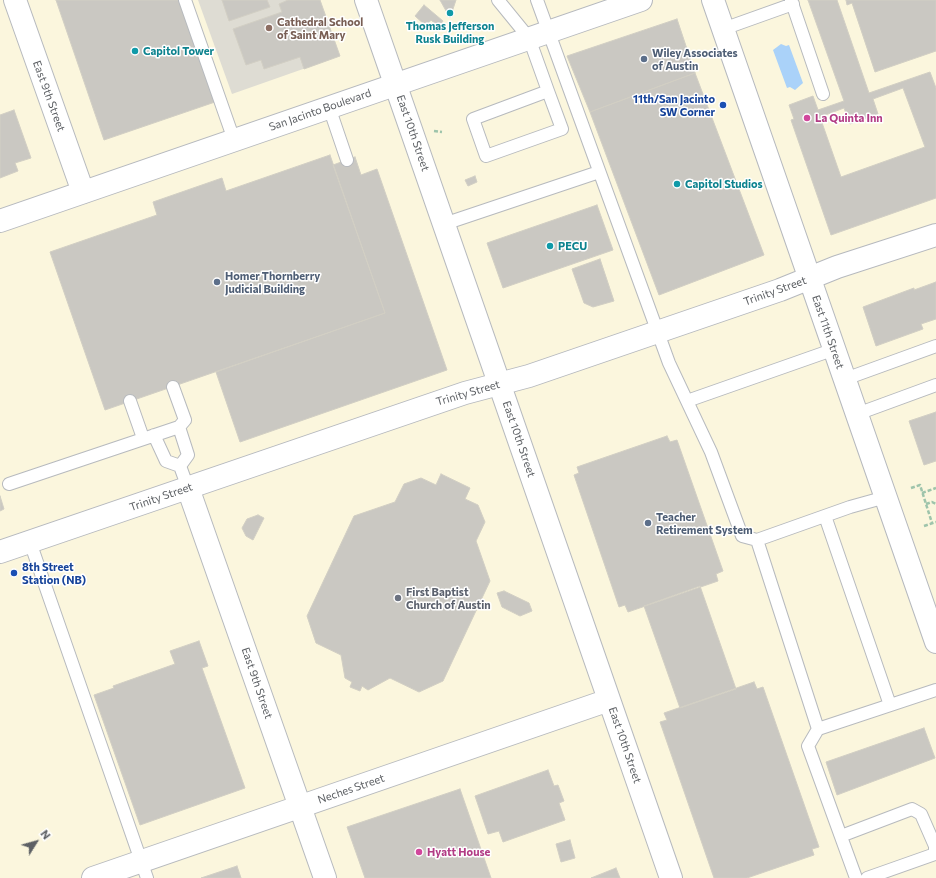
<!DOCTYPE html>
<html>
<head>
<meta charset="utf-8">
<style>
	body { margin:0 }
	#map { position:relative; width:936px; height:878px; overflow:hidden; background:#eeede5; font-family:Commissioner,sans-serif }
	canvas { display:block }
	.north { position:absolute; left:16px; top:822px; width:40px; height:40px; -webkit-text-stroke:3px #fff; paint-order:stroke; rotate:53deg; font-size:11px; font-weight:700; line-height:16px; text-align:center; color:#5d6064 }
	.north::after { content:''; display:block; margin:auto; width:14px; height:18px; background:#5d6064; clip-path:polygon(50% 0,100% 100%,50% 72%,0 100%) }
</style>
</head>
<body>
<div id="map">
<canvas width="936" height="878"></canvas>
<div class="north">N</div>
</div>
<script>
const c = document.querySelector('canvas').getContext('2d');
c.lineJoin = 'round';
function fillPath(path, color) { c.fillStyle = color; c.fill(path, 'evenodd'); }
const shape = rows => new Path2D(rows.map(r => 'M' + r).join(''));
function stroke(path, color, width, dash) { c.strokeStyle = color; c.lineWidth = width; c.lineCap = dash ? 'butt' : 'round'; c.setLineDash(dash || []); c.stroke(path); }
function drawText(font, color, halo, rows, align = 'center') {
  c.font = font + ' Commissioner,sans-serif'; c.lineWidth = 3; c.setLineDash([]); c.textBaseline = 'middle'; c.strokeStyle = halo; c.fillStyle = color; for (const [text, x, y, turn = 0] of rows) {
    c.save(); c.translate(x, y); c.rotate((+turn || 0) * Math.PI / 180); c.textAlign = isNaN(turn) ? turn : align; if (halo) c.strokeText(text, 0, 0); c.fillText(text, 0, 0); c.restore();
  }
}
const commercial = shape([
	[0,0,936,0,936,878,0,878]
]);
const education = shape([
	[198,0,320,0,340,56,232,94]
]);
const water = shape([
	[781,44,786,46,789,45,803,83,795,90,790,87,787,88,773,50]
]);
const building = shape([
	[56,0,180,0,215,102,104,140,56,0],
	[222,0,267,0,270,7,229,21,222,0],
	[288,0,320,0,340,56,304,69,300,57,264,69,261,60,246,65,233,29,282,12,279,4,288,0],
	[440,0,456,0,450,18,440,0],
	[808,0,837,0,869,93,930,72,936,88,936,198,831,235,791,120,794,119,789,105,813,96,818,110,844,101,808,0],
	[903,88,925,147,841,177,820,117,844,108,850,124,878,114,873,99,903,88],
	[846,0,936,0,936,51,875,72,852,3,847,5,846,0],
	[424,5,443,21,439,27,431,20,426,26,415,16,424,5],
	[677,19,695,73,590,112,567,56,677,19],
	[695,73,764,255,659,295,590,112,695,73],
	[14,110,31,158,15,163,18,171,0,178,0,115,14,110],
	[330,155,385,313,105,410,50,252,157,215,153,202,222,178,226,191,330,155],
	[355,157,361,175,377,169,447,370,240,442,216,372,385,313,333,165,355,157],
	[475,176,477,182,468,186,465,180,475,176],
	[597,205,613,250,503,288,487,243,597,205],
	[600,259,614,301,593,307,584,303,572,269,600,259],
	[936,282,936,319,921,324,923,329,876,346,863,307,914,288,914,290,936,282],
	[936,412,936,461,924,465,909,421,936,412],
	[667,436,670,442,677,440,723,571,716,574,718,581,628,612,625,605,619,607,574,475,579,473,577,467,667,436],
	[441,474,470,488,465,499,478,505,485,522,476,541,490,581,443,681,419,692,390,678,368,690,362,686,360,691,350,687,352,682,345,678,341,655,316,643,307,616,354,516,395,502,404,484,421,478,436,485,441,474],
	[0,496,4,509,0,511,0,496],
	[258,515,264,518,253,540,246,536,242,528,247,519,258,515],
	[700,586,736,689,680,708,644,606,700,586],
	[504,591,529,603,532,611,520,616,502,607,497,593,504,591],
	[199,641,208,666,202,668,245,788,140,825,94,695,114,688,113,686,175,664,170,651,199,641],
	[754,682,757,689,763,687,819,847,812,849,814,855,747,878,714,878,660,722,667,720,664,713,754,682],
	[924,728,935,758,837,795,826,762,924,728],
	[548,770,554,786,558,785,564,801,559,803,565,820,503,842,499,831,488,834,475,796,548,770],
	[460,789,491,878,365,878,347,827,460,789],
	[570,840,575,858,561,862,556,844,570,840],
	[237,866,241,878,201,878,237,866],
	[616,868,620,878,591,878,616,868]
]);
const path = shape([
	[434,131,442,132],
	[911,488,920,485,932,523],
	[922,493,936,488],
	[926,504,932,502,936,504],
	[924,526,936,522]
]);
const service = shape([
	[185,0,234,140],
	[498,0,529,38,548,91,562,129,486,156,473,119,548,91],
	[537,0,669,363,711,452,742,536,757,540],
	[791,0,823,94],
	[723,29,793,4],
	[329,107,347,160],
	[444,224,599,172],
	[845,379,936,346],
	[173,387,185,420,179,427],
	[130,401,143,438],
	[687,401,835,349],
	[857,414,936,385],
	[154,435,166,461,180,466],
	[9,484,179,427,188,455,180,466,188,488],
	[825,516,890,705],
	[30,542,147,878],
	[818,729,936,690],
	[841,836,912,809,921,814,935,846,935,854,867,878],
	[856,878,808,746,818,729,757,540,850,507,886,497]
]);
const minor = shape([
	[15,0,83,192],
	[366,0,671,878],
	[188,488,325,878],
	[93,878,609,700]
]);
const secondary = shape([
	[713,0,936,642],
	[0,221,641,0],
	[0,552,465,393,529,376,780,290,837,267,936,235]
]);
const markers = [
	[450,13,4,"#0f9aa8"],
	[269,28,4,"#8d6e63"],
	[135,51,4,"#0f9aa8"],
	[644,59,4,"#5c6f8a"],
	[723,105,4,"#1a4fb4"],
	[807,118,4,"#d1479c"],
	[677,184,4,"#0f9aa8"],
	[550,246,4,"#0f9aa8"],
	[217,282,4,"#5c6f8a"],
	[648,523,4,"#5c6f8a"],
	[14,573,4,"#1a4fb4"],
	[398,598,4,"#6b7280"],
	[419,852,4,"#d1479c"]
];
const educationNames = [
	["Cathedral School",277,22],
	["of Saint Mary",277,35]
];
const cultureNames = [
	["Thomas Jefferson",450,26,"center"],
	["Rusk Building",450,39,"center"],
	["Capitol Tower",143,51],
	["Capitol Studios",685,184],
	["PECU",558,246]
];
const serviceNames = [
	["Wiley Associates",652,53],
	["of Austin",652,66],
	["Homer Thornberry",225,276],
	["Judicial Building",225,289],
	["Teacher",656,517],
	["Retirement System",656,530]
];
const streetNames = [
	["East 9th Street",49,96,70],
	["San Jacinto Boulevard",320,110,-19],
	["East 10th Street",413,133,71],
	["Trinity Street",775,291,-20],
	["East 11th Street",828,332,71],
	["Trinity Street",468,393,-16],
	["East 10th Street",519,439,71],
	["Trinity Street",161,497,-19],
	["East 9th Street",257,683,71],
	["East 10th Street",625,745,71],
	["Neches Street",351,789,-19]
];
const transitNames = [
	["11th/San Jacinto",715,99],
	["SW Corner",715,112],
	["8th Street",22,567,"left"],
	["Station (NB)",22,580,"left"]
];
const hotelNames = [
	["La Quinta Inn",815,118],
	["Hyatt House",427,852]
];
const worshipNames = [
	["First Baptist",406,592],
	["Church of Austin",406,605]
];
fillPath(commercial, '#fbf6dd');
fillPath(education, '#dedcd3');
fillPath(water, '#aad2f9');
fillPath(building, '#cac8c2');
stroke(building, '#d2cfc4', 1);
stroke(service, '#b7babe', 14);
stroke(minor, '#b7babe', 24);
stroke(secondary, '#b6b9be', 24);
stroke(path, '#9ec4ab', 2.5, [4, 2]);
stroke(service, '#fff', 12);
stroke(minor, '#fff', 22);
stroke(secondary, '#fff', 22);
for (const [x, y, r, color] of markers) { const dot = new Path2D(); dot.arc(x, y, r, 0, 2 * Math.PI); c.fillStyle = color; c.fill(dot); stroke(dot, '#fff', 1.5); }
drawText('bold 11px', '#785e54', '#fff', educationNames, 'left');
drawText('bold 11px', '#0d838f', '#fff', cultureNames, 'left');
drawText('bold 11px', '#4e5e75', '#fff', serviceNames, 'left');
drawText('11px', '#5d6064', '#fff', streetNames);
drawText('bold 11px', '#164399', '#fff', transitNames, 'right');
drawText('bold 11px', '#b23c85', '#fff', hotelNames, 'left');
drawText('bold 11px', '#5b616d', '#fff', worshipNames, 'left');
</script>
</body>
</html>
